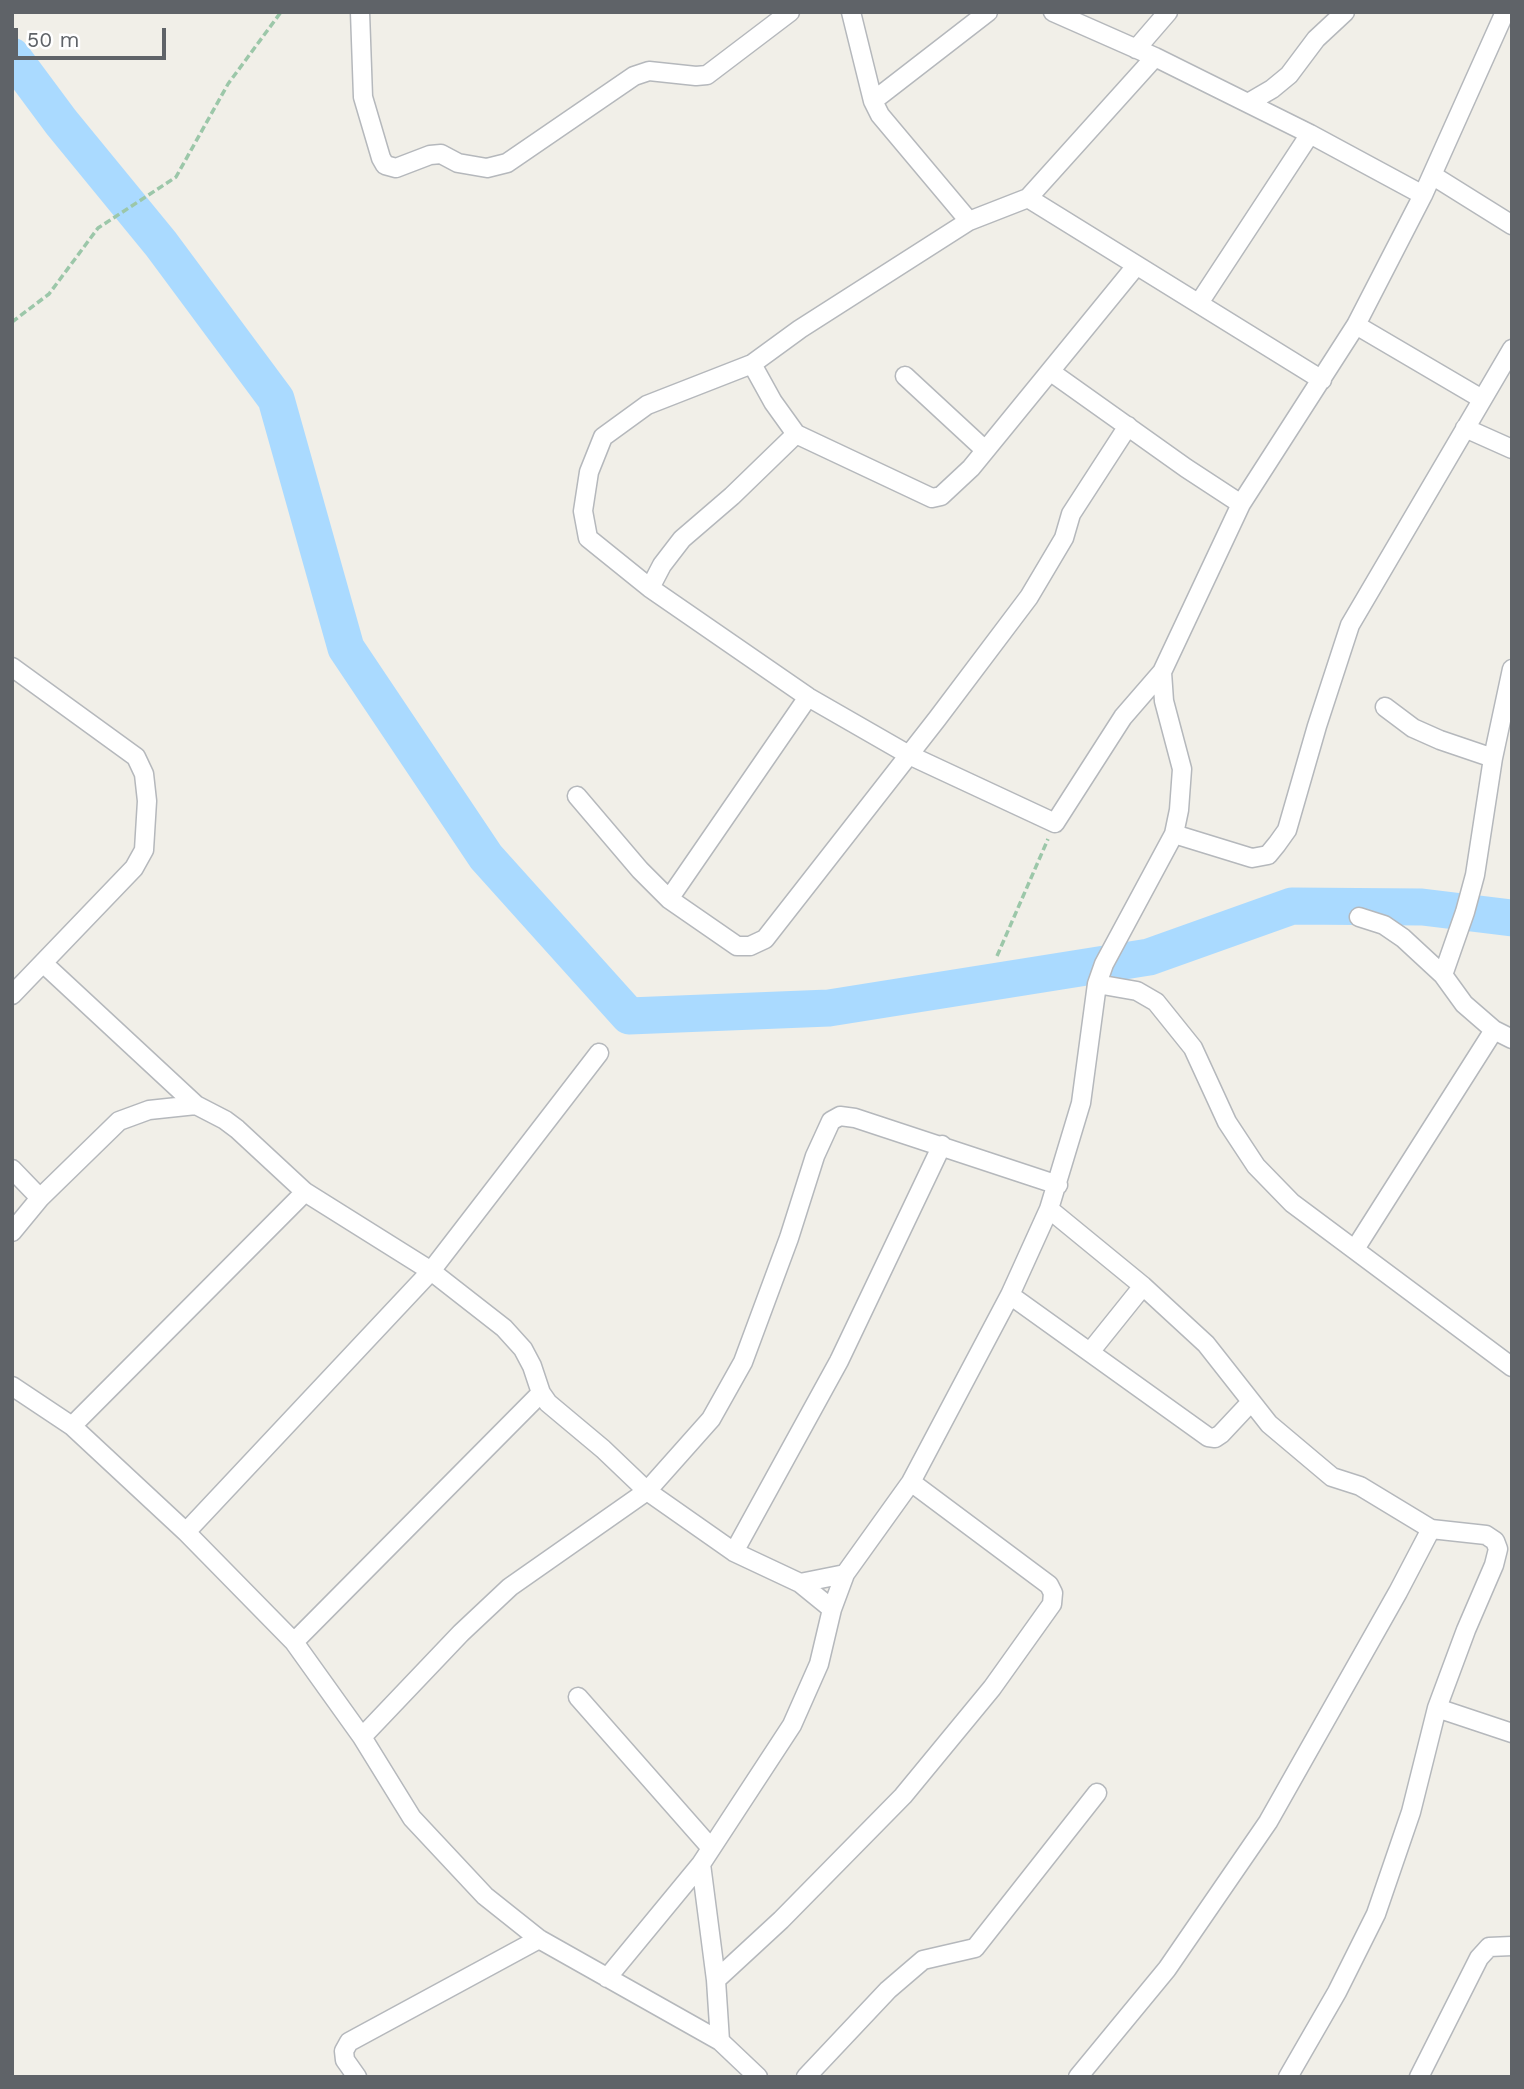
<!DOCTYPE html>
<html>
<head>
<meta charset="utf-8">
<style>
	body { margin:0 }
	#map { position:relative; width:1524px; height:2089px; overflow:hidden; background:#f1efe8; font-family:"Work Sans",sans-serif }
	canvas { display:block }
	.frame { position:absolute; inset:0; border:14px solid #5f6368; pointer-events:none }
	.scale { position:absolute; left:14px; top:28px; width:152px; height:32px; box-sizing:border-box; border:4px solid #5f6368; border-top:0; padding-left:9px; font-size:21px; line-height:24px; white-space:nowrap; color:#5f6368; -webkit-text-stroke:5px #fff; paint-order:stroke }
</style>
</head>
<body>
<div id="map">
<canvas width="1524" height="2089"></canvas>
<div class="frame"></div>
<div class="scale">50 m</div>
</div>
<script>
const c = document.querySelector('canvas').getContext('2d');
c.lineJoin = 'round';
const shape = rows => new Path2D(rows.map(r => 'M' + r).join(''));
function stroke(path, color, width, dash) { c.strokeStyle = color; c.lineWidth = width; c.lineCap = dash ? 'butt' : 'round'; c.setLineDash(dash || []); c.stroke(path); }
const river = shape([
	[12,56,61,122,161,244,276,399,346,648,486,857,629,1016,829,1008,1149,957,1292,906,1422,907,1512,918]
]);
const path = shape([
	[12,322,49,294,98,228,176,177,228,84,281,12],
	[997,956,1048,839]
]);
const street = shape([
	[360,12,363,97,381,158,385,165,396,168,430,155,441,154,458,163,487,168,507,163,634,76,649,71,696,76,707,75,790,12],
	[851,12,873,101,880,115,969,221],
	[1053,12,1155,57,1310,134,1423,195],
	[1136,49,1168,12],
	[1155,57,1028,198,969,221,800,329,752,364,647,405,603,437,589,472,583,511,588,538,650,588,808,697,909,755,1055,823,1123,717,1162,672],
	[873,101,988,12],
	[1248,103,1272,89,1289,75,1316,39,1345,12],
	[1432,175,1512,225],
	[1028,198,1322,380],
	[1199,303,1310,134],
	[1356,325,1482,399],
	[752,364,773,402,796,434,932,498,941,496,971,468,1136,266],
	[1051,372,1186,468,1241,504],
	[905,376,985,450],
	[1465,428,1512,449],
	[650,588,662,565,682,539,732,496,796,434],
	[12,667,136,757,144,774,147,801,144,850,134,868,12,995],
	[1385,707,1413,728,1440,740,1493,758],
	[577,796,640,870,669,899,737,946,750,946,765,939,937,719,1029,597,1064,538,1071,514,1128,426],
	[1174,834,1252,858,1268,855,1277,844,1287,830,1317,726,1350,625,1512,349],
	[669,899,808,697],
	[1359,917,1384,925,1403,938,1443,975,1464,1004,1494,1030,1512,1039],
	[43,963,196,1105,225,1120,237,1129,305,1192,431,1271,504,1328,523,1349,532,1366,541,1393,548,1403,603,1449,647,1491,734,1552,800,1583,832,1609],
	[1443,975,1465,912,1475,875,1493,758,1512,669],
	[1097,984,1137,991,1156,1002,1193,1048,1227,1122,1256,1166,1292,1203,1512,1367],
	[12,1169,40,1198],
	[1049,1209,1143,1286,1206,1344,1269,1424,1332,1477,1360,1486,1431,1529,1486,1535,1495,1541,1498,1549,1494,1565,1466,1630,1437,1708,1411,1812,1376,1914,1337,1992,1288,2077],
	[12,1232,40,1198,119,1121,149,1110,196,1105],
	[1355,1249,1494,1030],
	[1010,1295,1208,1437,1215,1438,1221,1434,1251,1402],
	[1090,1352,1143,1286],
	[12,1386,72,1426,186,1532,294,1642,362,1737,412,1818,485,1896,539,1939,720,2041,758,2077],
	[72,1426,305,1192],
	[186,1532,431,1271,599,1053],
	[734,1552,839,1361,942,1145],
	[800,1583,845,1574],
	[294,1642,541,1393],
	[578,1697,711,1848],
	[1437,1708,1512,1733],
	[362,1737,461,1633,510,1587,647,1491,711,1419,743,1362,789,1238,815,1156,831,1121,840,1116,855,1118,1058,1185],
	[701,1864,716,1980,720,2041],
	[607,1978,701,1864,792,1725,819,1664,832,1609,845,1574,911,1482,1010,1295,1049,1209,1081,1103,1097,984,1104,964,1174,834,1179,810,1182,769,1164,701,1162,672,1241,504,1356,325,1423,195,1505,12],
	[716,1980,781,1920,903,1796,992,1688,1052,1604,1053,1593,1049,1585,911,1482],
	[357,2077,345,2060,344,2051,349,2042,539,1939],
	[806,2077,888,1990,923,1960,975,1948,1097,1793],
	[1078,2077,1167,1969,1268,1822,1398,1592,1431,1529],
	[1419,2077,1479,1958,1489,1947,1512,1946]
]);
stroke(river, '#aadaff', 37);
stroke(street, '#b5b8bc', 21);
stroke(path, '#9cc7a9', 3.5, [7, 3.5]);
stroke(street, '#fff', 18);
</script>
</body>
</html>
